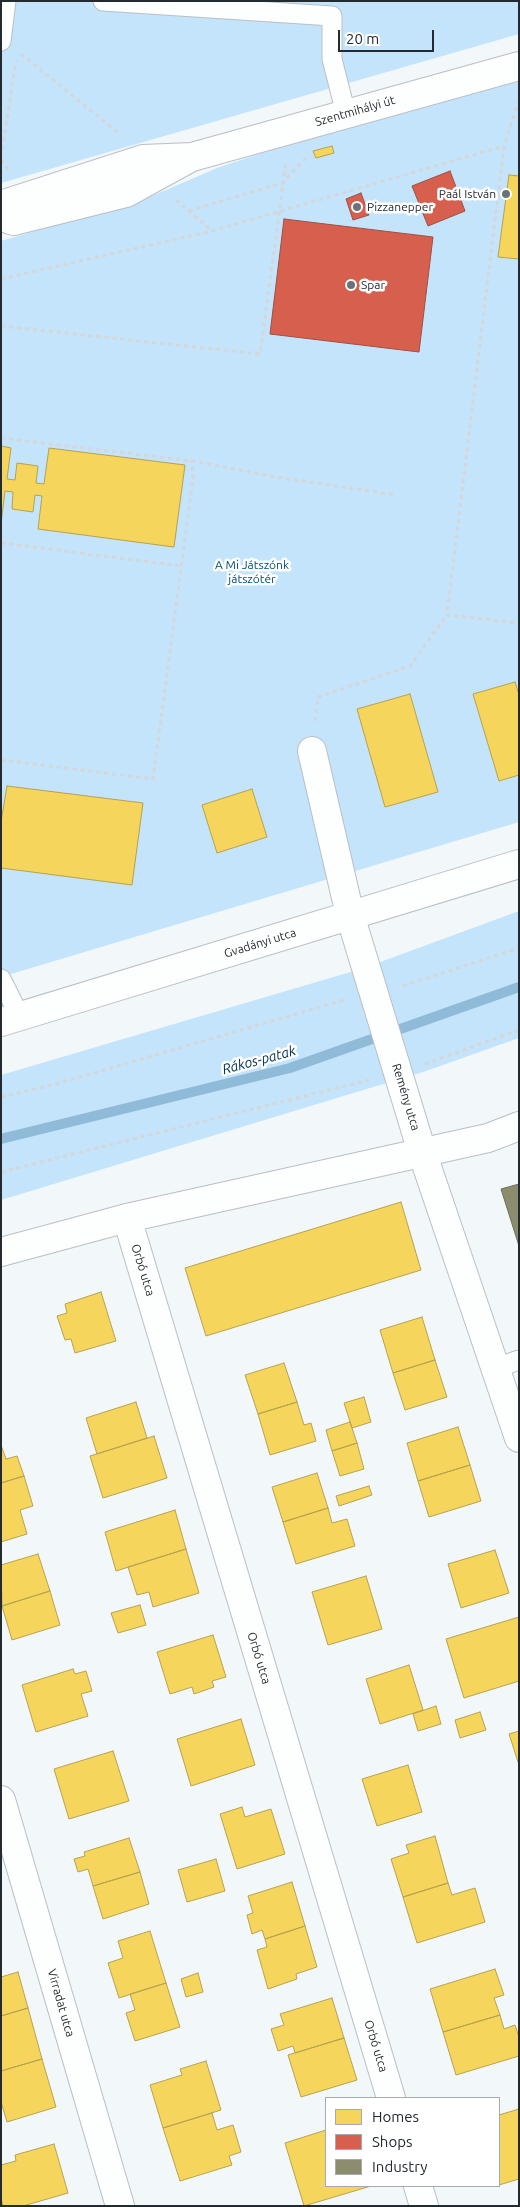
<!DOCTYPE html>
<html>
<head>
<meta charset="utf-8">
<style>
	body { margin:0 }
	#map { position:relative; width:520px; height:2207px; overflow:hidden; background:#f2f7fa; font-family:Ubuntu,sans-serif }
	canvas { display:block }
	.frame { position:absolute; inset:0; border:2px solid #232b30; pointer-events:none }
	.legend { position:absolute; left:325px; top:2097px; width:175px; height:90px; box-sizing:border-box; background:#fff; border:1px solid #a7aaac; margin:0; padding:6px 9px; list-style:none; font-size:15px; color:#232b30 }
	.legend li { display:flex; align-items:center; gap:10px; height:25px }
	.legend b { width:25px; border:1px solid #a7aaac }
	.scale { position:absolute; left:338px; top:30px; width:96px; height:22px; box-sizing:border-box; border:2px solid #232b30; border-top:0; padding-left:6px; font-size:15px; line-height:18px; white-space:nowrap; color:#232b30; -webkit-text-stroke:4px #fff; paint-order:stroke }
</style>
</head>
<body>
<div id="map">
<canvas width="520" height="2207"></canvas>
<div class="frame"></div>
<ul class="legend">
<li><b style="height:14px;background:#f6d55c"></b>Homes</li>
<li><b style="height:14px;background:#d6604d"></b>Shops</li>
<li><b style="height:14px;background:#8c8c6e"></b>Industry</li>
</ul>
<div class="scale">20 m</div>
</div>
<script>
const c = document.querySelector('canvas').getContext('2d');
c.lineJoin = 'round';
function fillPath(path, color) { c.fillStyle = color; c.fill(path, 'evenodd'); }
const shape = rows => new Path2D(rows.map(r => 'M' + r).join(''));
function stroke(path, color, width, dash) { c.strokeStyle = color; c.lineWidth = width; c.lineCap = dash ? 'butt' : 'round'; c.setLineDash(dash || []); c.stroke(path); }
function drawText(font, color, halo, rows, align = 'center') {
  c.font = font + ' Ubuntu,sans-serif'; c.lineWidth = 5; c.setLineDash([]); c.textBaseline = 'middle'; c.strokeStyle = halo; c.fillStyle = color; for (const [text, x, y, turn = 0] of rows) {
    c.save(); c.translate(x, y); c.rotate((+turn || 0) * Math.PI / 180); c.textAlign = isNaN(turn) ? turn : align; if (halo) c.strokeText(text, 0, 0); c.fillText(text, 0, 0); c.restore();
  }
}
const green = shape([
	[1,1,519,1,519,34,1,183],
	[519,80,519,822,1,977,1,241,145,199,217,168,283,146],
	[519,911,519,1038,426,1071,1,1200,1,1075,364,968]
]);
const homes = shape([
	[332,146,334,153,316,158,313,151,332,146],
	[509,175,519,176,519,259,498,257,509,175],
	[1,446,11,448,7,479,15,480,17,463,38,466,36,483,44,484,49,448,185,465,174,547,38,529,42,496,35,495,33,512,12,509,13,492,5,491,1,524,1,446],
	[515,682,519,695,519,775,499,781,473,694,515,682],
	[410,694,438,792,385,807,357,709,410,694],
	[7,786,143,803,132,885,1,868,1,822,7,786],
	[252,789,267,837,217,853,202,805,252,789],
	[401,1202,421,1270,206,1336,185,1268,401,1202],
	[101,1292,116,1341,75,1353,71,1339,65,1340,57,1316,67,1313,65,1304,101,1292],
	[422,1317,435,1360,393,1373,380,1330,422,1317],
	[435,1360,447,1397,405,1410,393,1373,435,1360],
	[284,1363,297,1402,258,1414,245,1375,284,1363],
	[364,1397,371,1422,352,1428,344,1403,364,1397],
	[136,1402,147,1438,97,1454,86,1418,136,1402],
	[297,1402,304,1425,311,1423,316,1441,270,1455,258,1414,297,1402],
	[350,1422,357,1443,332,1451,326,1430,350,1422],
	[458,1427,470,1465,418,1481,407,1443,458,1427],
	[154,1436,167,1478,103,1498,90,1456,154,1436],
	[357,1443,364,1469,340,1476,332,1451,357,1443],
	[1,1445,6,1459,17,1456,24,1476,1,1483,1,1445],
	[470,1465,481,1501,429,1517,418,1481,470,1465],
	[317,1473,328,1508,283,1522,272,1487,317,1473],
	[24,1476,33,1506,20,1510,27,1534,1,1542,1,1483,24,1476],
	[369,1486,372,1495,339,1506,336,1496,369,1486],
	[328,1508,332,1523,347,1519,355,1546,296,1564,283,1522,328,1508],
	[175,1510,186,1549,116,1571,105,1532,175,1510],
	[186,1549,199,1593,153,1607,149,1592,137,1595,128,1567,186,1549],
	[495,1550,509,1593,461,1608,448,1564,495,1550],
	[38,1554,50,1591,2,1606,1,1565,38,1554],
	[366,1576,382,1629,328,1645,312,1592,366,1576],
	[50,1591,60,1625,12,1640,2,1606,50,1591],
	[140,1605,146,1625,118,1633,111,1613,140,1605],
	[519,1617,519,1681,464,1698,446,1639,519,1617],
	[213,1635,226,1677,212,1681,214,1687,194,1694,192,1687,170,1694,157,1652,213,1635],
	[409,1665,423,1710,380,1724,366,1679,409,1665],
	[73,1669,75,1674,86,1671,92,1691,81,1694,88,1716,36,1732,22,1685,73,1669],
	[436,1706,441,1724,418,1731,413,1714,436,1706],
	[480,1712,486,1730,460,1738,455,1720,480,1712],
	[241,1719,255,1765,191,1786,177,1739,241,1719],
	[519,1731,519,1765,509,1734,519,1731],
	[113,1751,129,1801,69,1819,54,1769,113,1751],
	[408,1765,422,1812,377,1826,362,1779,408,1765],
	[242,1807,245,1817,271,1809,285,1854,237,1869,220,1814,242,1807],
	[435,1836,448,1883,403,1897,391,1859,409,1853,406,1845,435,1836],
	[129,1838,140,1872,93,1886,88,1869,78,1872,74,1859,85,1856,84,1852,129,1838],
	[216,1859,225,1891,187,1902,178,1870,216,1859],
	[140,1872,149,1904,103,1919,93,1886,140,1872],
	[292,1882,305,1926,265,1939,262,1930,252,1934,247,1915,253,1913,248,1896,292,1882],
	[448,1883,452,1895,475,1888,485,1922,417,1943,403,1897,448,1883],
	[305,1926,317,1967,296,1974,297,1979,268,1989,257,1950,267,1947,265,1939,305,1926],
	[150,1931,166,1983,119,1998,108,1963,123,1958,118,1941,150,1931],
	[495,1969,504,1995,494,1998,500,2015,443,2032,430,1989,495,1969],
	[18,1972,28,2008,1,2016,1,1977,18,1972],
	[198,1973,203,1992,186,1997,181,1979,198,1973],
	[166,1983,180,2027,135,2041,126,2013,135,2010,130,1994,166,1983],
	[332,1998,344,2038,295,2053,293,2046,278,2051,271,2029,284,2025,280,2014,332,1998],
	[28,2008,42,2059,1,2071,1,2016,28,2008],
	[500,2015,504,2029,515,2025,519,2037,519,2056,456,2075,443,2032,500,2015],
	[344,2038,357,2080,301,2097,288,2055,344,2038],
	[42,2059,56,2107,7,2122,1,2102,1,2071,42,2059],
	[206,2061,221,2110,163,2128,150,2085,182,2075,180,2069,206,2061],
	[519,2109,519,2179,499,2185,499,2115,519,2109],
	[212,2113,217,2130,233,2125,241,2152,229,2156,232,2165,180,2181,163,2128,212,2113],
	[326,2130,326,2186,371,2186,304,2206,285,2143,326,2130],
	[54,2144,68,2193,23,2206,3,2206,1,2198,1,2165,16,2161,15,2155,54,2144]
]);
const shops = shape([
	[450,171,465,211,428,226,412,186,450,171],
	[361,193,369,215,353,220,346,199,361,193],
	[284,219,433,237,419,352,270,334,284,219]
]);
const industry = shape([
	[519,1184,519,1246,501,1189,519,1184]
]);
const stream = shape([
	[1,1139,290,1068,519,987]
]);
const path = shape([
	[21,54,121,135],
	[519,100,504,146,447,615,519,623],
	[1,157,16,61],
	[1,160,10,171],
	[176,200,212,231],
	[189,211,282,183,306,158],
	[1,279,212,231,504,146],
	[1,326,260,354,286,162],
	[1,438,192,461,288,479,397,495],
	[1,543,181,566],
	[315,721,318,697,410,666,447,615],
	[1,760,153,779,193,478,192,461],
	[403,986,519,948],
	[425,1064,519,1030],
	[1,1097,56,1084,344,1000],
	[1,1172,369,1080]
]);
const lane = shape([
	[103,1,332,16,332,59,346,114],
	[1,41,6,1],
	[1,979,20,1017],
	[496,1368,519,1360]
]);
const street = shape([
	[312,751,350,915,422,1152,519,1438],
	[1,1022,519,864],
	[127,1218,391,2098],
	[1,1252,127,1218,488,1138,519,1126],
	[1,1800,120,2206],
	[418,2186,424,2206]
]);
const secondary = shape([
	[1,205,143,159,192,157,519,66],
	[1,217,14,221,126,193,188,159]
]);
const markers = [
	[506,194,5,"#6b7277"],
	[357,207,5,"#6b7277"],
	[351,285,5,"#6b7277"]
];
const streetNames = [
	["Szentmihályi út",355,111,-16],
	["Gvadányi utca",260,943,-17],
	["Remény utca",406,1097,73],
	["Orbó utca",143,1270,73],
	["Orbó utca",259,1658,73],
	["Virradat utca",61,2003,74],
	["Orbó utca",376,2046,73]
];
const poiNames = [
	["Paál István",496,194,"right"],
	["Pizzanepper",367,207],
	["Spar",361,285]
];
const parkNames = [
	["A Mi Játszónk",252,565],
	["játszótér",252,579]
];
const waterNames = [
	["Rákos-patak",259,1060,-15]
];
fillPath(green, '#c4e4fb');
fillPath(homes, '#f6d55c');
stroke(homes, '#b7a24f', 1);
fillPath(shops, '#d6604d');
stroke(shops, '#a05044', 1);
fillPath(industry, '#8c8c6e');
stroke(industry, '#6c6f5b', 1);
stroke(stream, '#8fbad8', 10);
stroke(lane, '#babfc4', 21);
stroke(street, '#babfc4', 30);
stroke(secondary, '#babfc4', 30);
stroke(path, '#d4d6d7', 3, [4, 4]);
stroke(lane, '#fdfefe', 19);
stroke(street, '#fdfefe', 28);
stroke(secondary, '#fdfefe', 28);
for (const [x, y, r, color] of markers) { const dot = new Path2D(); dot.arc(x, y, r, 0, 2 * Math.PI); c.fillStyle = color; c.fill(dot); stroke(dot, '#fff', 2); }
drawText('12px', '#232b30', '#fff', streetNames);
drawText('12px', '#232b30', '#fff', poiNames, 'left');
drawText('12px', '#004c75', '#fff', parkNames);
drawText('italic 14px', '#00304c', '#fff', waterNames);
</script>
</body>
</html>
